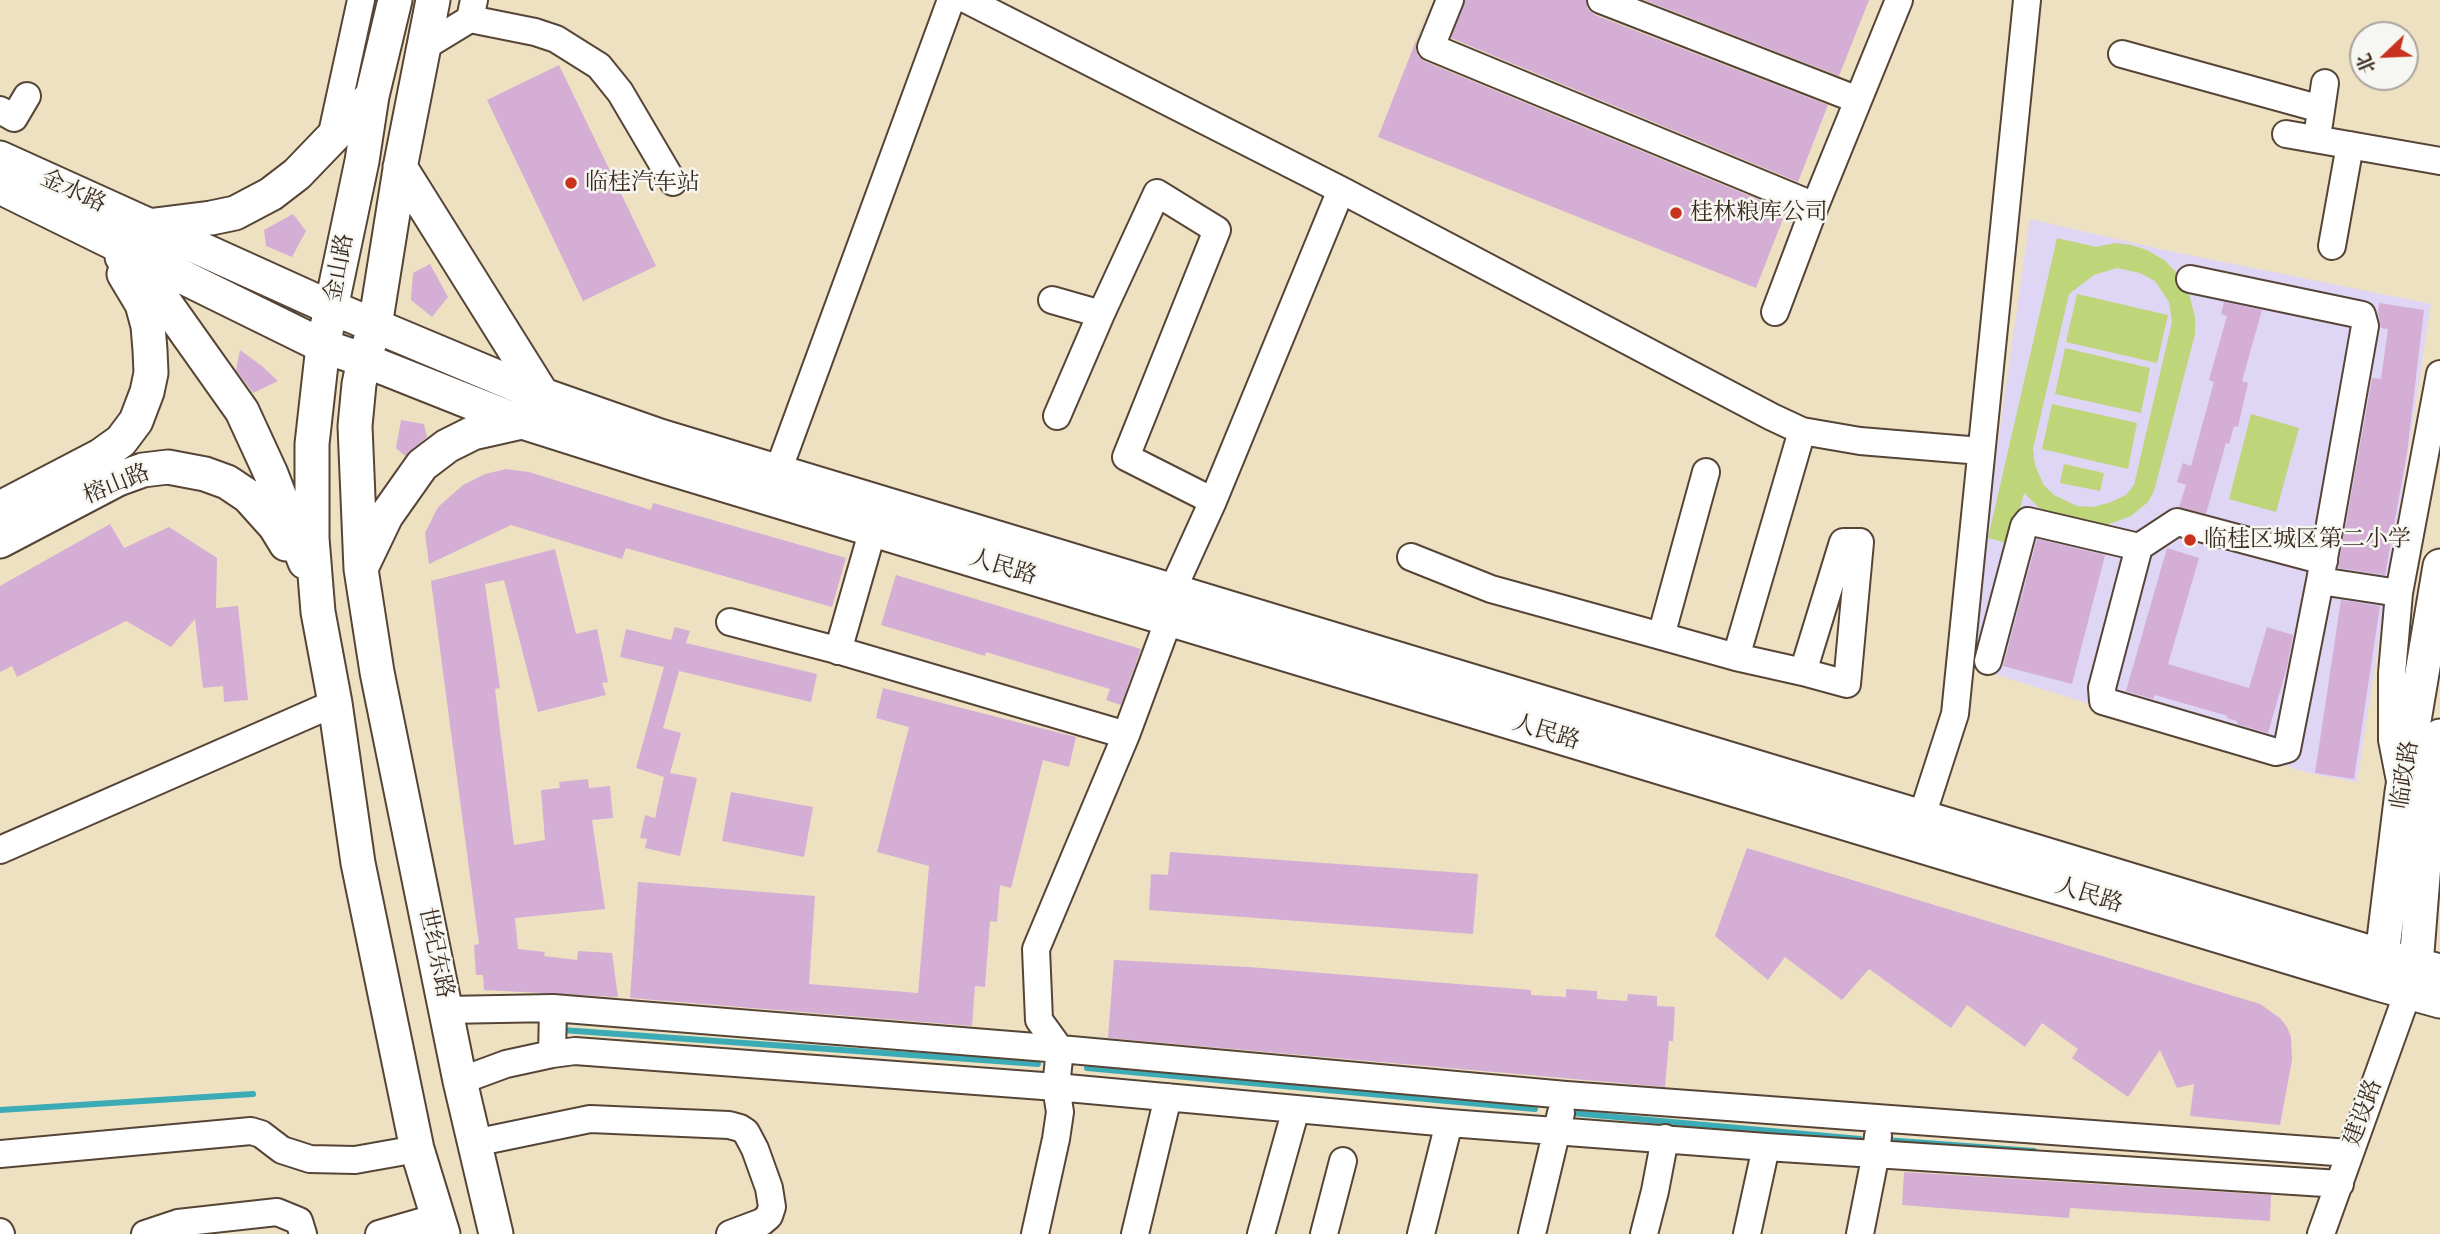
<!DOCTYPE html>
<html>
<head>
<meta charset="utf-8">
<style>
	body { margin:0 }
	#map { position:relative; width:2440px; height:1234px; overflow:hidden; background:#ede1c2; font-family:"IM FELL French Canon","Noto Serif SC",serif }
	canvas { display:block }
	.north { position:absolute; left:2349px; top:21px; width:70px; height:70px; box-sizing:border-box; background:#f6f6f2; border:2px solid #aba49d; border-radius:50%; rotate:247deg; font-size:19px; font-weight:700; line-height:28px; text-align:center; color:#3b2a1e }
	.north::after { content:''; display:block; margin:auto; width:24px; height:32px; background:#c8321e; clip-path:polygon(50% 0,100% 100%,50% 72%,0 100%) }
</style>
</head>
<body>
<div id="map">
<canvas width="2440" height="1234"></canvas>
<div class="north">北</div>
</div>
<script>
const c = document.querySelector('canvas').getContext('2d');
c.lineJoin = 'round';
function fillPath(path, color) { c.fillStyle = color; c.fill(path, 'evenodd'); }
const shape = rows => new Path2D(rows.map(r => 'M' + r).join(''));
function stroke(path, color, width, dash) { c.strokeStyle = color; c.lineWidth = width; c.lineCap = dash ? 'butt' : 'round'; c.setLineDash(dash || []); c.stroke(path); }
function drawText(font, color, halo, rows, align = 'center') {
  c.font = font + ' "IM FELL French Canon","Noto Serif SC",serif'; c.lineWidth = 5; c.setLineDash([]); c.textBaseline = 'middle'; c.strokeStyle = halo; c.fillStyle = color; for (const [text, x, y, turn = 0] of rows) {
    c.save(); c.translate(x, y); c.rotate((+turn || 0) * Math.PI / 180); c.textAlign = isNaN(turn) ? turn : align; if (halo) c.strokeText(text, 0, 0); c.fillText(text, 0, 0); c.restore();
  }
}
const built = shape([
	[2030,219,2164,250,2431,304,2357,782,2309,773,1966,665]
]);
const green = shape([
	[2057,238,2096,247,2115,243,2131,245,2147,250,2164,260,2180,276,2188,290,2195,317,2195,334,2154,491,2148,502,2131,516,2101,527,2052,520,2024,493,2011,544,1988,538],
	[2117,268,2140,273,2155,281,2169,302,2172,322,2134,485,2126,495,2111,502,2093,507,2077,506,2054,495,2043,484,2035,465,2033,449,2069,294,2094,275],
	[2077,294,2168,315,2157,363,2066,342],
	[2065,348,2150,368,2141,413,2055,394],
	[2052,404,2137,423,2128,469,2042,449],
	[2251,414,2299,428,2276,512,2229,499],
	[2064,464,2104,473,2100,491,2060,483]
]);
const stream = shape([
	[562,1030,1038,1064],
	[1087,1068,1535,1109],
	[0,1110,253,1094],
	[1572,1113,1860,1139],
	[1885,1140,2034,1151]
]);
const building = shape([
	[1432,0,1416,42,1416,50,1418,56,1424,61,1786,211,1756,288,1378,137],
	[1465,0,1586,0,1588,9,1595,15,1828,105,1798,182,1451,38],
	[1644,0,1869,0,1839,76],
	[559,65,656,266,583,301,487,100],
	[293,214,306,231,292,257,266,246,264,230],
	[430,264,448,297,432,317,411,300,413,273],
	[2224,302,2262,310,2242,381,2248,383,2238,427,2234,426,2229,444,2226,443,2206,514,2179,507,2186,485,2177,482,2183,463,2191,466,2214,382,2209,380,2227,316,2221,314],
	[2379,303,2424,310,2407,453,2385,575,2338,568,2372,378,2381,379,2388,329,2381,328,2378,313],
	[240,350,262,366,278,381,253,393,236,370],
	[401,420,424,424,427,437,405,456,396,448],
	[506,469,529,472,651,510,653,503,846,558,832,607,626,548,622,559,511,525,429,564,425,533,438,507,463,485,485,474],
	[110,524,124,548,169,527,217,558,216,608,238,606,248,700,224,702,223,686,203,688,195,619,171,647,126,621,17,677,12,666,0,672,0,586],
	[2037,539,2105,555,2072,684,2003,666],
	[2167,548,2199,558,2168,664,2249,688,2267,627,2293,635,2287,667,2268,733,2237,724,2237,721,2227,718,2228,716,2155,695,2153,699,2126,691],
	[555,549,576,634,597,629,608,682,602,683,606,695,538,712,504,580,485,584,500,688,495,689,514,845,545,840,541,790,560,788,559,782,588,779,589,788,610,786,613,818,592,820,605,909,515,918,518,949,545,952,544,956,577,960,578,951,612,953,618,997,484,990,483,975,476,975,474,945,479,944,431,581],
	[896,575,1141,649,1121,705,1106,700,1110,689,986,652,985,656,881,625],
	[2341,600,2380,606,2354,779,2315,773],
	[675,627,690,631,686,643,817,674,811,702,679,671,663,728,681,733,670,773,697,778,680,856,645,848,647,839,640,838,645,815,655,818,664,777,636,768,664,667,620,657,626,629,671,640],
	[883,688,1076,737,1069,767,1043,760,1011,888,1000,885,997,922,990,921,985,987,975,986,972,1026,630,998,638,882,815,896,809,984,918,993,929,866,877,852,909,727,876,718],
	[731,792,813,807,804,857,722,841],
	[1747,848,2260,1004,2280,1018,2287,1027,2291,1037,2292,1060,2280,1125,2190,1116,2194,1084,2177,1088,2160,1050,2128,1097,2072,1058,2078,1049,2042,1023,2025,1047,1967,1005,1951,1028,1869,969,1842,1000,1785,957,1768,980,1715,936],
	[1170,852,1478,874,1473,934,1149,910,1151,874,1168,875],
	[1114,960,1249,967,1531,990,1531,995,1566,997,1566,989,1597,991,1597,999,1627,1001,1628,994,1657,996,1657,1006,1675,1007,1673,1041,1669,1041,1665,1087,1108,1038],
	[1904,1172,2271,1195,2270,1221,2070,1208,2069,1218,1902,1205]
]);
const minor = shape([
	[967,0,1341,190,1772,417,1802,431,1860,441,1981,451],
	[1450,0,1431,47,1815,206],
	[1601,0,1858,100],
	[470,19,535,32,556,39,599,66,620,92,673,182],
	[424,47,470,19,474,0],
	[2122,54,2321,109],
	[0,110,14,118,27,96],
	[2319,124,2325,83],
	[2286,134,2440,161],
	[331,138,361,0],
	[2332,246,2350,145],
	[2190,279,2362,315,2365,326,2320,581,2399,593],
	[1052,300,1101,314],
	[1775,312,1815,206,1899,0],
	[1057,416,1101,314,1157,193,1217,230,1126,457,1213,501],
	[778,471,951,0],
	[1706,472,1661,636,1736,657,1803,672,1847,684,1860,542,1843,542,1803,672],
	[1411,557,1491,589,1661,636],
	[2320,581,2287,749,2276,752,2103,701,2102,688,2139,547,2177,522,2324,561],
	[1173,589,1213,501,1341,190],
	[730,622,844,652,1126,735],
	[838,651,873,529],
	[1736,657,1802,431],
	[1988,661,2024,526,2028,521,2139,547],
	[2400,781,2392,740,2392,673,2399,593,2440,374],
	[1922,816,1955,714,2027,0],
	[0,850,335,703],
	[553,1008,1060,1049,1566,1095,2349,1153],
	[446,1010,553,1008,552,1054,575,1051,1056,1087,1449,1123,1766,1147,2340,1184],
	[460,1081,506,1064,552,1054],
	[474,1143,590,1119,729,1125,740,1128,746,1132,755,1149,769,1188,772,1207,769,1216,762,1222,730,1234],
	[0,1154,251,1131,261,1134,282,1150,310,1159,355,1160,417,1149],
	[0,1232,1,1234],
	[145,1234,178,1223,277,1212,299,1221,303,1234],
	[379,1234,438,1217],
	[1035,1234,1056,1139,1060,1112,1056,1087,1060,1049,1039,1020,1036,949,1126,735,1169,619],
	[1135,1234,1168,1097],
	[1261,1234,1296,1109],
	[1324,1234,1343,1161],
	[1421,1234,1449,1123],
	[1532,1234,1561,1113],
	[1644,1234,1655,1191,1665,1138],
	[1747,1234,1766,1147],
	[1860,1234,1876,1153,1878,1136],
	[2321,1234,2408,992]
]);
const major = shape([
	[395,0,372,96,362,161,323,346,312,444,312,538,318,612,335,703,358,863,417,1149,443,1234],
	[433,0,401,163,375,326,364,360,359,384,355,426,361,569,377,672,460,1081,496,1234],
	[0,158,316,301,526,389,660,436,2382,956,2440,971],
	[400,167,542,394],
	[0,187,323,346,364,360,510,418,652,463,2375,983,2440,1001],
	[147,226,211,218,235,213,271,194,297,174,372,96],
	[122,257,154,287,242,411,271,474,305,562],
	[0,508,100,456,121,441,136,421,147,392,151,373,150,350,148,326,142,304,124,274],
	[0,541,118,479,143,470,168,467,205,474,227,482,248,496,275,526,286,544],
	[363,564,386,516,422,465,447,446,473,433,522,422],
	[2377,975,2382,956,2402,792,2440,566],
	[2410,987,2416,965,2428,813,2440,736]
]);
const markers = [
	[571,183,7,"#c8321e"],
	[1676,213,7,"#c8321e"],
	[2190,540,7,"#c8321e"]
];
const poiNames = [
	["临桂汽车站",585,183],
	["桂林粮库公司",1690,213],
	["临桂区城区第二小学",2204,540]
];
const streetNames = [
	["金水路",73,192,25],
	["金山路",340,268,-79],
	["榕山路",117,485,-22],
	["人民路",1003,568,17],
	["人民路",1546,733,17],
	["临政路",2406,775,-81],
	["人民路",2089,896,17],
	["世纪东路",435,953,78],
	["建设路",2364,1113,-70]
];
fillPath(built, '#dfd5f5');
fillPath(green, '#bfd579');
stroke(stream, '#3bacb6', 6);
fillPath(building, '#d4aed5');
stroke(minor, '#564537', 30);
stroke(major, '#564537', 37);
stroke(minor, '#fff', 26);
stroke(major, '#fff', 33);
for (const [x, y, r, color] of markers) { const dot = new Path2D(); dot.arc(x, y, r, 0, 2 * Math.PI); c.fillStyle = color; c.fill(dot); stroke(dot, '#f6f6f2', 2.5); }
drawText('23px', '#3b2a1e', '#f6f6f2', poiNames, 'left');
drawText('23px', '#3b2a1e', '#f6f6f2', streetNames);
</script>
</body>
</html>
